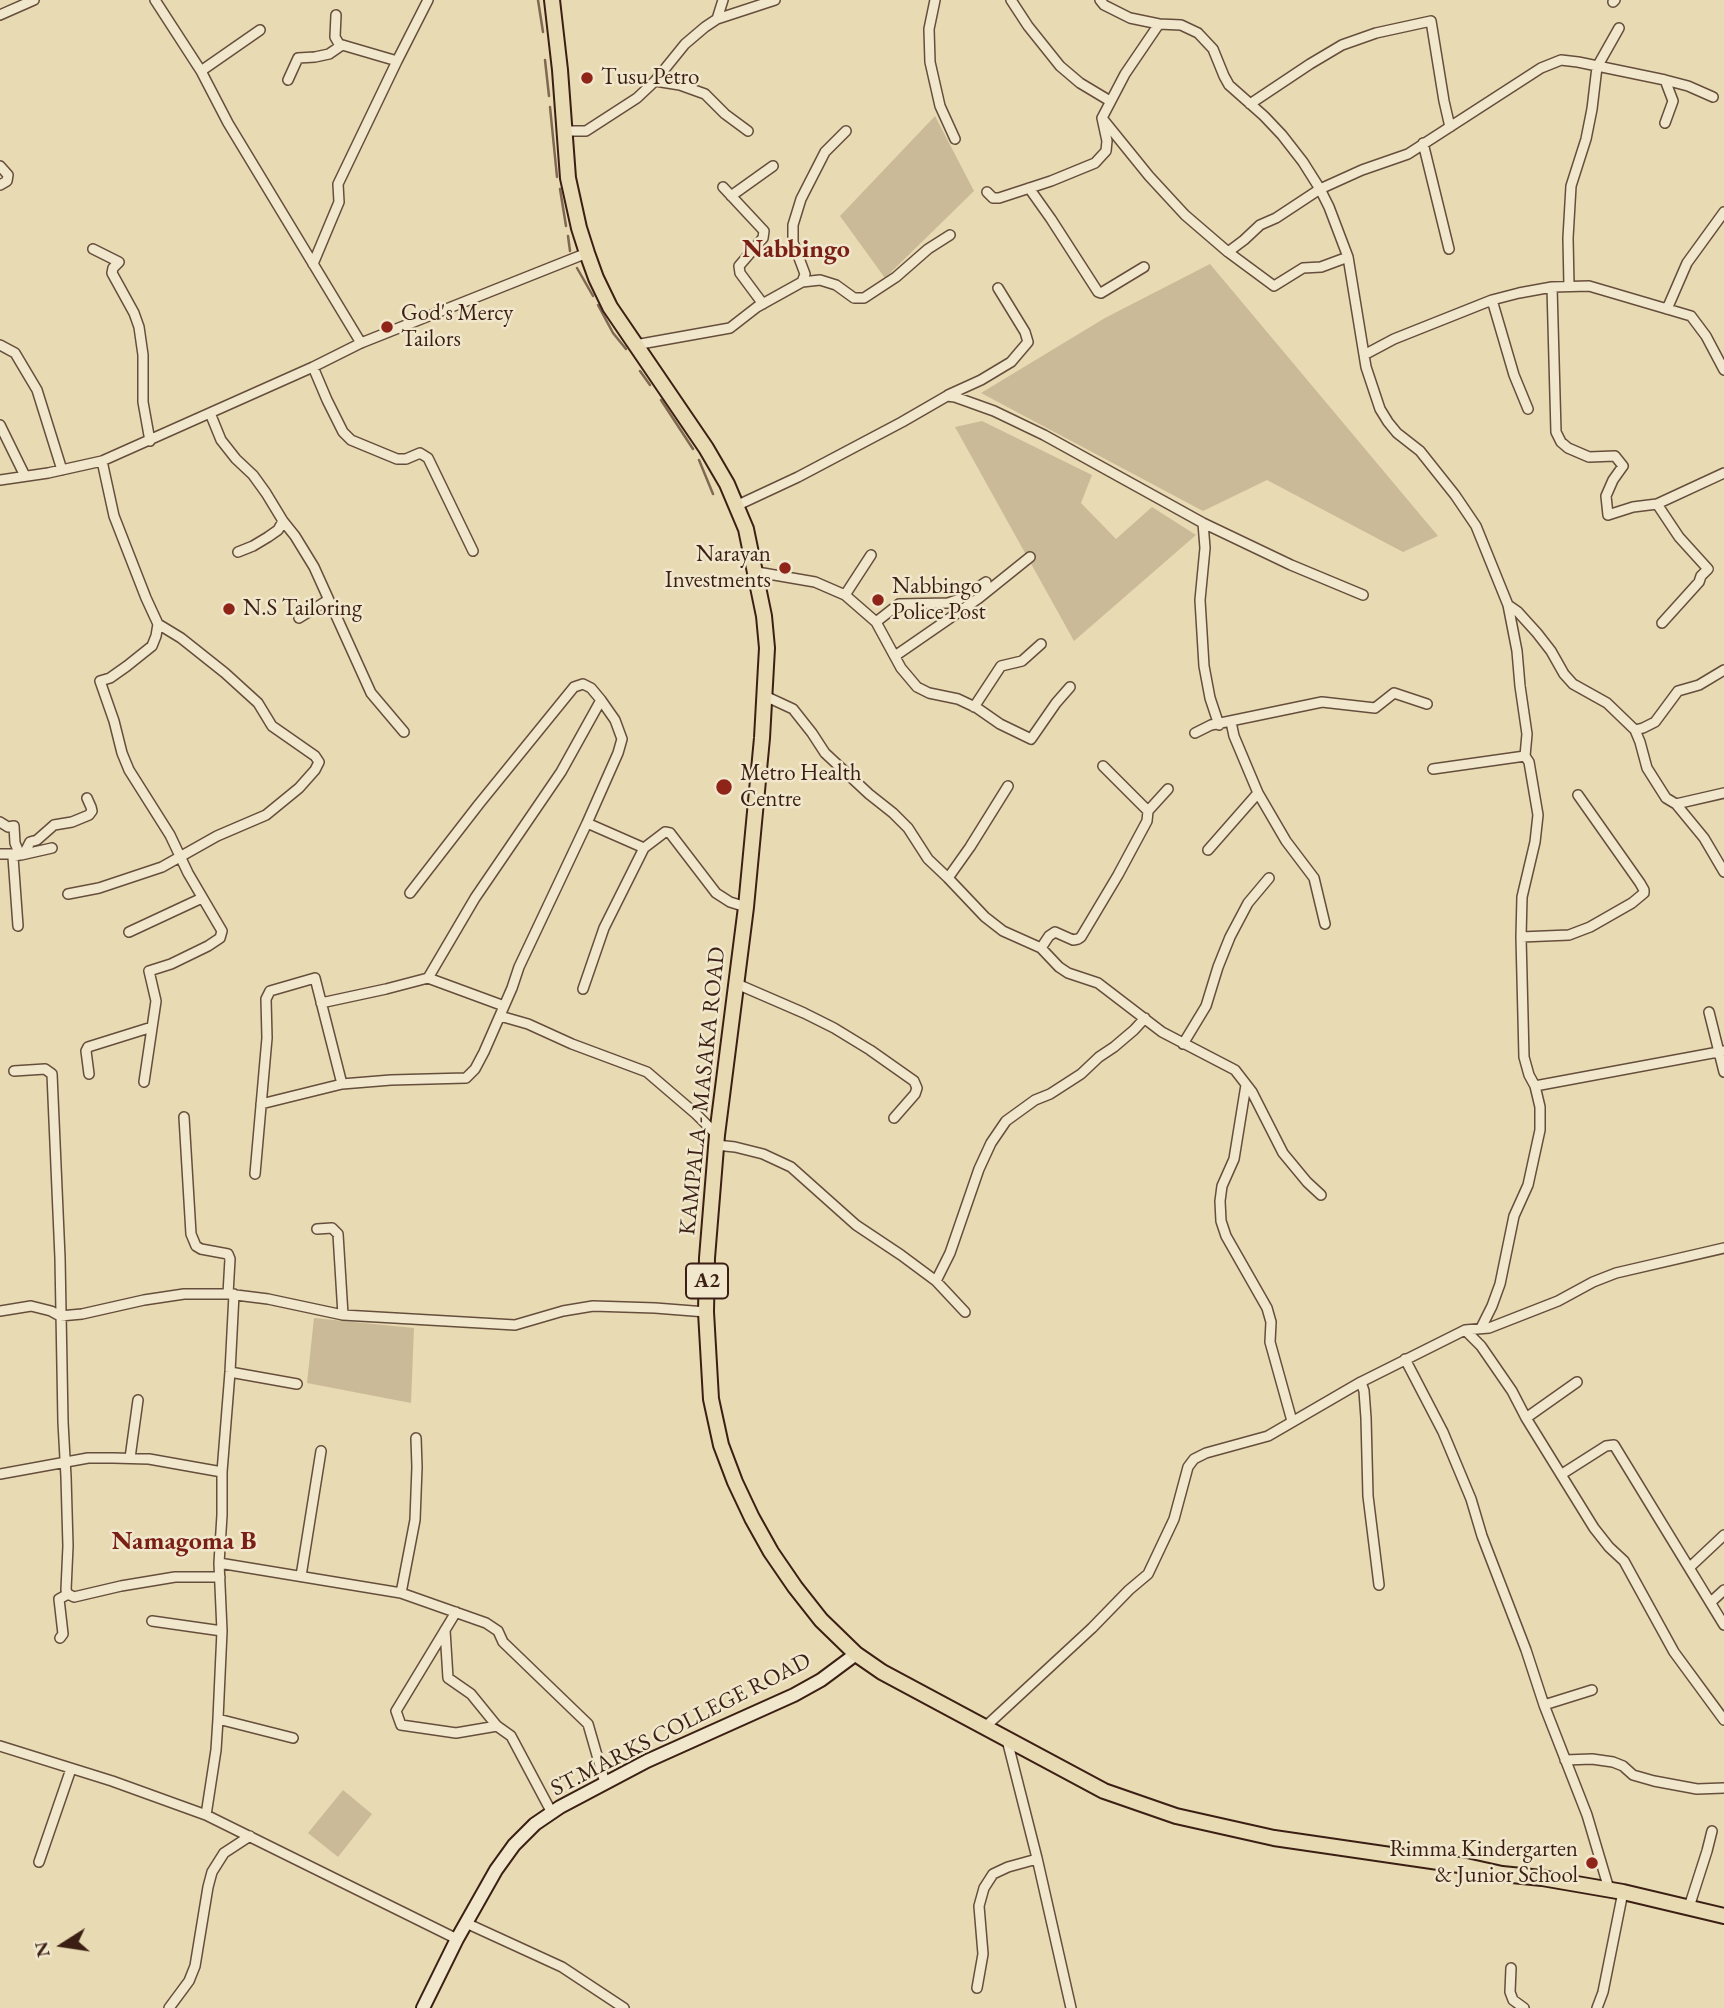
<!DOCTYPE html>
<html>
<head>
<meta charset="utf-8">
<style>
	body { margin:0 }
	#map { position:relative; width:1724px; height:2008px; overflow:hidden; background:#e8dab2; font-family:"EB Garamond",serif }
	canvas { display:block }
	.north { position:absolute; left:28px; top:1910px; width:70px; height:70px; -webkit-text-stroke:5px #f0e7cd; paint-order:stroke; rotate:258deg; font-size:19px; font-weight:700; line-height:28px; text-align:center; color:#3b1f14 }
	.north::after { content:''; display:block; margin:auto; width:24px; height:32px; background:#3b1f14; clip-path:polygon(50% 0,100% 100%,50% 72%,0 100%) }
</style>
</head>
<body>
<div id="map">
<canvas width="1724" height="2008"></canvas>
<div class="north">N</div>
</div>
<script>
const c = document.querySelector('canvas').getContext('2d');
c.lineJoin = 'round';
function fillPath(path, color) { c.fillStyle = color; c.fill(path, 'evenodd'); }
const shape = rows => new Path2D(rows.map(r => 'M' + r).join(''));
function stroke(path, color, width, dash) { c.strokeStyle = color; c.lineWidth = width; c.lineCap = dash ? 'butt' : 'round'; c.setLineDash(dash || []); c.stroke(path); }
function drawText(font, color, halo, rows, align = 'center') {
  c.font = font + ' "EB Garamond",serif'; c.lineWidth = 5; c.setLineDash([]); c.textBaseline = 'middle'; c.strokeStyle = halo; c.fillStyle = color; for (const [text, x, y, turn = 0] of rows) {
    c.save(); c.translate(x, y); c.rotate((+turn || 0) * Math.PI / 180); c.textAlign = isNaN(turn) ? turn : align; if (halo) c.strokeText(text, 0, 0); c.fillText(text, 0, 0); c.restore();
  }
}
const green = shape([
	[935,116,974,191,885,278,840,216],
	[1210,264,1438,536,1403,552,1267,480,1203,511,981,393,1105,318],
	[982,421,1092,475,1081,503,1116,539,1152,507,1196,535,1074,641,955,427],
	[314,1318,414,1328,411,1403,307,1383],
	[343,1790,372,1814,338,1857,308,1833]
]);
const stream = shape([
	[538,0,543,32],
	[545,60,549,96],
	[550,107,557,177],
	[560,189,566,226],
	[568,236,570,251],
	[577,268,593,296],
	[598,305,613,333,626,349],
	[640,371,650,385],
	[661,400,693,449],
	[699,460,713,494]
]);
const minor = shape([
	[155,0,201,71,228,123,361,343],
	[935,0,929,29,930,62,940,106,955,139],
	[1011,0,1028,26,1060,66,1080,83,1110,101],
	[1100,0,1104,5,1130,18,1159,24,1181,25,1198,33,1213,49,1224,76,1229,85,1264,116,1282,135,1303,162,1320,189,1329,207,1348,257,1366,367,1380,409,1388,422,1397,433,1420,451,1455,495,1476,526,1508,605,1517,651,1520,686,1527,734,1525,756,1529,762,1538,815,1535,842,1522,897,1521,937,1524,1057,1529,1075,1535,1086,1540,1107,1540,1130,1528,1185,1514,1216,1500,1284,1492,1306,1481,1328],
	[1613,2,1615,0],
	[0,15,34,0],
	[336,15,335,37,339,44,397,61],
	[717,19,723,0],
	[201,71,260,30],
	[288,80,298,58,315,57,329,54,342,45],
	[1665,80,1673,101,1665,123],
	[655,81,680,85,705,94,725,114,748,131],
	[1250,104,1310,64,1342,45,1376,33,1431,21,1444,101,1450,127],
	[1102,118,1149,176,1185,215,1228,252,1274,286,1303,268,1321,267,1348,257],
	[563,131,586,131,637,98,655,81,685,44,705,27,717,19,775,0],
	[1423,143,1449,249],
	[0,166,8,175,7,181,0,185],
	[723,187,764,231,763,238,739,266,740,273,763,304],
	[1029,188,1051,219,1098,292,1101,293,1144,267],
	[987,192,993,198,999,198,1051,181,1095,163,1106,151,1107,141,1102,118,1125,74,1159,24],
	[731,196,773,166],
	[93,249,119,262,113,268,112,273,134,313,139,327,143,355,143,402,150,441],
	[1228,252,1244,240,1260,225,1276,218,1320,189,1362,170,1408,154,1541,68,1561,60,1578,62,1665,80,1688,86,1713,97],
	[313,264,339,202,338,184,397,61,428,0],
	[802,282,805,274,793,242,793,225,801,199,825,152,846,131],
	[1569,286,1568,238,1571,186,1586,139,1592,109,1597,67,1619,28],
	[1552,287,1556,432,1561,442,1568,448,1589,457,1615,456,1623,466,1613,480,1606,496,1608,515,1633,507,1657,504,1724,473],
	[1492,300,1514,375,1528,409],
	[1667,309,1687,263,1724,212],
	[0,345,15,353,37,390,62,470],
	[635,345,730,328,757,307,802,282,820,280,836,285,854,298,864,298,896,277,928,249,950,235],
	[1364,355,1394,339,1492,300,1519,293,1552,287,1589,286,1691,316,1706,336,1724,370],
	[313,367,327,400,343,432,351,440,397,459,406,459,420,453,428,458,473,551],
	[948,395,981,380,1011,362,1028,342,1025,332,998,288],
	[210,413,221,440,236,459,253,475,266,493,283,521,278,530,268,537,253,546,238,552],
	[0,425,25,476],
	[0,480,48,473,102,461,313,367,361,343,587,253],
	[1657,504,1679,537,1708,569,1701,576,1699,582,1662,623],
	[738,505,798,477,902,422,947,396,955,397,994,411,1044,435,1203,523,1291,565,1363,595],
	[283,521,295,536,314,567,371,693,404,732],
	[1203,523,1205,548,1200,600,1204,666,1210,698,1219,725],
	[757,572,815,582,845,595,876,622,901,668,917,687,929,693,958,699,977,708,1000,724,1031,739,1056,703,1070,687],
	[845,595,871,555],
	[1508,605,1518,612,1537,633,1551,651,1564,674,1573,684,1607,703,1635,730,1640,742,1647,768,1666,798,1676,804,1724,793],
	[299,618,328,600],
	[876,622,899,604,948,603,960,599,986,582],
	[895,656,979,598,1030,557],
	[765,696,793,709,812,733,825,753,869,794,893,813,908,828,928,859,948,878,970,847,1008,786],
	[974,707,1001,666,1022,661,1041,644],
	[1635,730,1643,728,1655,722,1678,691,1699,685,1724,670],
	[1195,733,1211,725,1322,702,1375,708,1394,693,1427,704],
	[1433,769,1525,756],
	[1258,793,1286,841,1314,878,1325,924],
	[1676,804,1704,838,1724,872],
	[1148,811,1168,789],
	[0,822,8,827,14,826,15,843,20,855,14,856],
	[1208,850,1258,793,1234,736,1231,722],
	[0,854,12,854,13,857,18,926],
	[24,854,30,842,37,840,54,825,72,822,89,815,92,811,91,807,87,798],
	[21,855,52,848],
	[948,878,985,917,1003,931,1041,948,1059,967,1068,973,1098,983,1162,1032,1235,1070,1252,1092,1283,1153,1307,1182,1321,1195],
	[410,893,479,804,574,687,583,684,591,688,601,700,615,720,622,739,618,753,587,823],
	[68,894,99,888,162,867,217,836,266,815,299,788,315,770,319,762,315,756,272,726,258,703,225,673,181,638,158,624,146,598,114,516,102,461],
	[129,932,202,898],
	[1521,937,1569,935,1590,927,1632,903,1644,893,1644,890,1640,883,1578,795],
	[1041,948,1049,936,1055,932,1073,940,1078,939,1081,937,1118,875,1147,821,1148,811,1103,766],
	[737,984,804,1013,834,1028,870,1050,914,1081,917,1088,915,1094,894,1118],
	[583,989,604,928,644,848,665,832,670,833,716,893,730,902,746,907],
	[321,1003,386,989,428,978],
	[504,1006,428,978,475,898,561,772,601,700],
	[1709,1012,1724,1072],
	[500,1016,528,1024,572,1044,647,1072,696,1114,717,1135],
	[1183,1044,1206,1006,1218,967,1230,937,1248,903,1269,878],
	[14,1071,45,1069,52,1074,60,1258,63,1422,66,1477,68,1546,66,1590,68,1594,74,1597,121,1586,175,1577,220,1577],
	[89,1074,86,1051,88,1047,152,1027],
	[144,1082,156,1001,149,971,171,964,208,946,220,938,222,931,188,873,170,835,129,770,122,753,114,721,100,681,110,678,127,666,152,646,156,636,158,624],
	[1246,1085,1234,1159,1222,1186,1220,1201,1221,1221,1226,1236,1267,1308,1271,1322,1270,1342,1292,1421],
	[1535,1086,1724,1051],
	[261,1104,342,1084,391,1080,466,1078,475,1069,484,1052,512,988,519,967,587,823,644,848],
	[184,1117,191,1234,196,1246,201,1249,228,1254,230,1259,228,1294],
	[716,1145,735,1147,763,1154,791,1167,856,1225,901,1255,936,1281,965,1312],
	[255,1174,267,1038,266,999,270,991,315,978,342,1084],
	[317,1229,332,1228,338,1234,343,1315],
	[936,1281,950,1253,979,1169,991,1143,1006,1121,1035,1100,1050,1094,1081,1074,1099,1057,1114,1047,1134,1030,1145,1018],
	[0,1311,31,1306,51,1311,60,1316,82,1314,144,1300,184,1294,228,1294,268,1299,343,1315,515,1325,563,1311,593,1306,655,1308,706,1312],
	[1465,1330,1481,1346,1512,1391,1526,1418,1594,1528,1609,1547,1624,1561,1674,1652,1724,1720],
	[1405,1359,1443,1432,1471,1499,1482,1536,1526,1650,1544,1705,1587,1815,1609,1889],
	[230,1372,297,1384],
	[1361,1382,1364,1391,1366,1418,1368,1496,1379,1585],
	[1526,1418,1577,1382],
	[130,1458,138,1400],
	[0,1474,88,1458,113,1458,149,1459,222,1472],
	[1562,1474,1606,1446,1614,1445,1724,1625],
	[219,1563,401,1593,486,1623,498,1631,503,1642,588,1724,605,1783],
	[1690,1567,1724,1535],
	[301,1576,321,1451],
	[401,1593,415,1520,417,1467,416,1438],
	[1711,1602,1724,1590],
	[456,1612,396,1711,401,1725,456,1733,497,1726,511,1736,552,1813],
	[152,1621,222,1631],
	[445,1630,448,1678,471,1694,497,1726],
	[60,1638,63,1634,59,1599,68,1594],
	[1544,1705,1592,1690],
	[218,1719,293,1738],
	[985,1727,1092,1628,1129,1590,1148,1574,1174,1519,1188,1467,1194,1459,1206,1453,1268,1436,1361,1382,1465,1330,1489,1328,1558,1301,1593,1282,1616,1273,1724,1248],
	[1007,1740,1037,1858,1071,2008],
	[0,1746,112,1781,206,1815,457,1939],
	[1565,1760,1592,1759,1613,1762,1623,1766,1633,1775,1654,1781,1697,1789,1724,1788],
	[206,1815,216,1750,218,1719,222,1631,219,1563,222,1515,222,1472,230,1372,234,1294],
	[39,1862,71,1769],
	[1689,1907,1707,1851,1712,1831],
	[466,1923,562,1967,624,2008],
	[1511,1968,1510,1992,1513,2000,1524,2008],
	[977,1988,983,1954,979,1906,984,1888,993,1874,1008,1867,1037,1859],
	[169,2008,189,1981,195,1966,208,1887,212,1872,224,1853,250,1836],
	[1597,2008,1603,1992,1623,1892]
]);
const secondary = shape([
	[423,2008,457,1939,496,1870,514,1845,535,1824,560,1807,647,1761,794,1695,821,1680,856,1654]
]);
const primary = shape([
	[552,0,560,70,568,178,579,228,587,253,596,278,610,307,706,448,727,484,746,529,764,616,767,648,762,738,746,907,717,1135,707,1258,706,1312,711,1399,721,1445,735,1482,752,1518,771,1552,795,1587,821,1620,856,1654,882,1672,1104,1791,1176,1816,1274,1838,1466,1866,1502,1874,1542,1878,1623,1892,1724,1916]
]);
const markers = [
	[587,78,7,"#8f2418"],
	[387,327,7,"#8f2418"],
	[785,568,7,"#8f2418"],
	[878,600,7,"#8f2418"],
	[229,609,7,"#8f2418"],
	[724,787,9,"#8f2418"],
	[1592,1863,7,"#8f2418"]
];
const shields = [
	[707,1281,42]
];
const shieldNames = [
	["A2",707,1281]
];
const poiNames = [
	["Tusu Petro",601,78],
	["God's Mercy",401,314],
	["Tailors",401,340],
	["Narayan",771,555,"right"],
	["Investments",771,581,"right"],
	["Nabbingo",892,587],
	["Police Post",892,613],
	["N.S Tailoring",243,609],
	["Metro Health",740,774],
	["Centre",740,800],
	["Rimma Kindergarten",1578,1850,"right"],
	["& Junior School",1578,1876,"right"]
];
const streetNames = [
	["KAMPALA - MASAKA ROAD",703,1091,-84],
	["ST.MARKS COLLEGE ROAD",681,1725,-27]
];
const quarterNames = [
	["Nabbingo",796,250],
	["Namagoma B",184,1542]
];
fillPath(green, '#cbba97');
stroke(stream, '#7f6952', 2.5);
stroke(minor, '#664e3c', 12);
stroke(secondary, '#3b1f14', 16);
stroke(primary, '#3b1f14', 18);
stroke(minor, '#f0e7cd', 9);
stroke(secondary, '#f0e7cd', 12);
stroke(primary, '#e8dab2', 14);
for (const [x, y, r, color] of markers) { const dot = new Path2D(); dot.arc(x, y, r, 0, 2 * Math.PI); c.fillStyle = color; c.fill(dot); stroke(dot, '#f0e7cd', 2.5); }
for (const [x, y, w] of shields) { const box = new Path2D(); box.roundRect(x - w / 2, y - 17.5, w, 35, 5); c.fillStyle = '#f0e7cd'; c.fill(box); stroke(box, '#3b1f14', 2); }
drawText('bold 21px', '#3b1f14', null, shieldNames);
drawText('23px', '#3b1f14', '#f0e7cd', poiNames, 'left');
drawText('23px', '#3b1f14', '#f0e7cd', streetNames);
drawText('bold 26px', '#7a1f14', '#f0e7cd', quarterNames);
</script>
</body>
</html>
